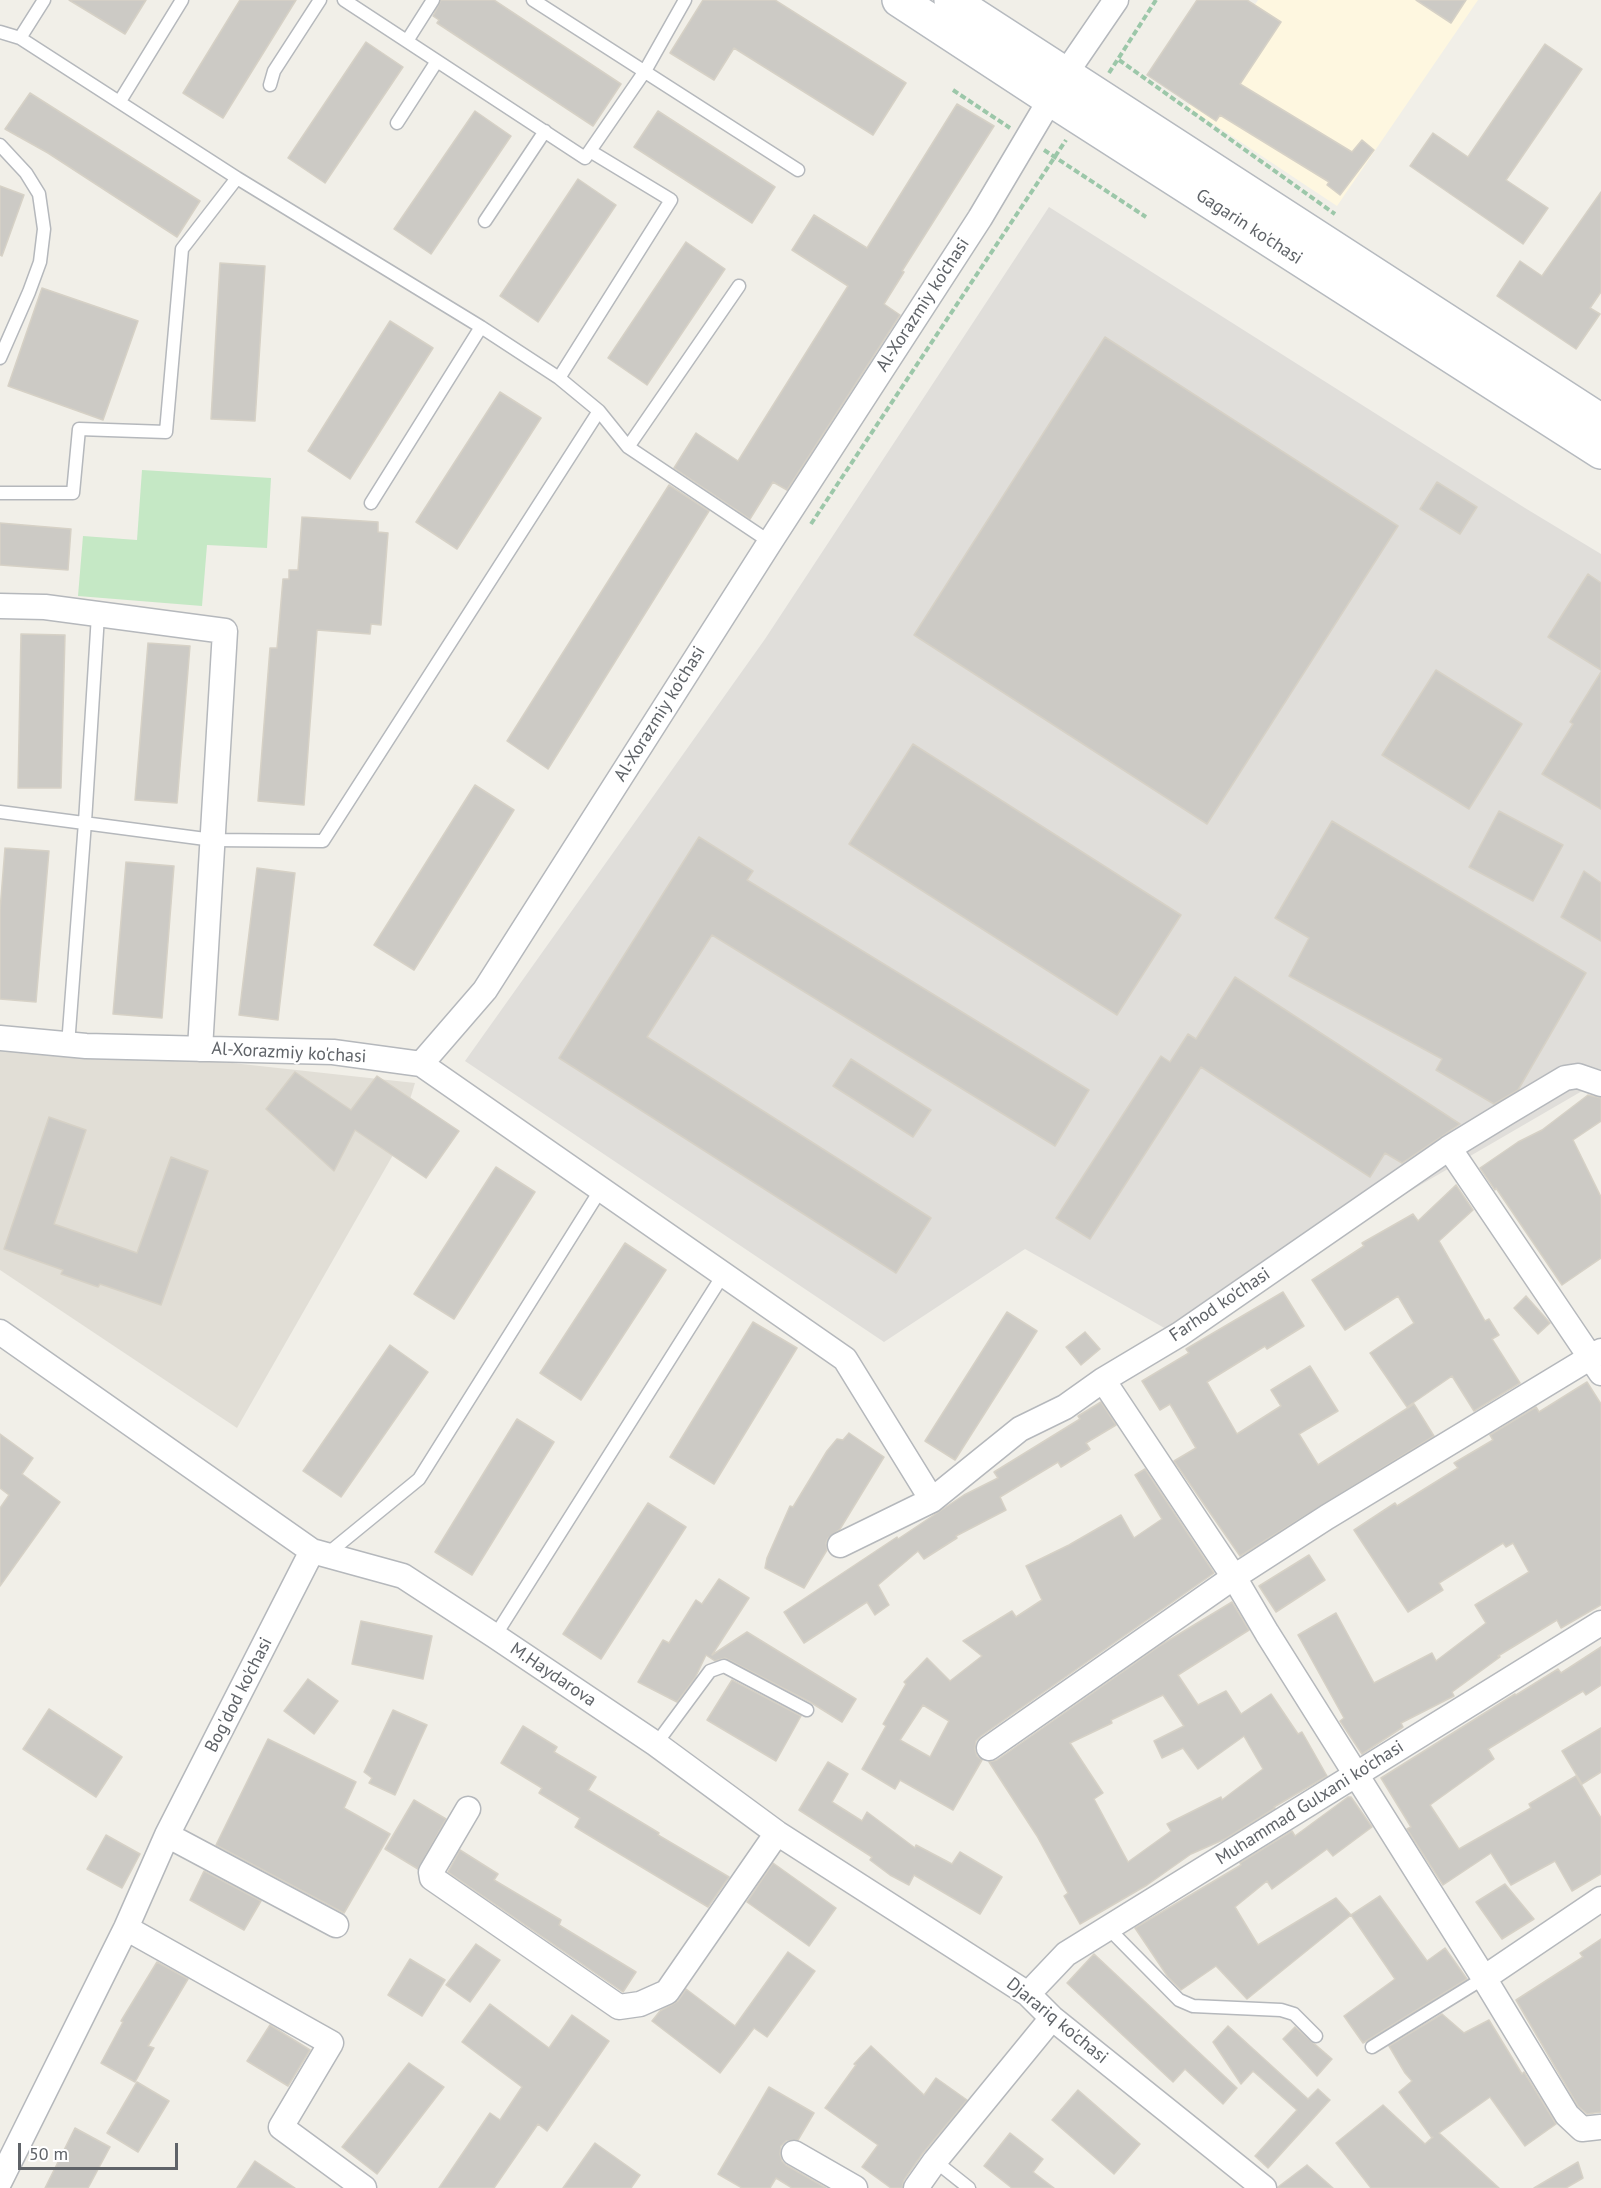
<!DOCTYPE html>
<html>
<head>
<meta charset="utf-8">
<style>
	body { margin:0 }
	#map { position:relative; width:1601px; height:2188px; overflow:hidden; background:#f1efe8; font-family:"PT Sans",sans-serif }
	canvas { display:block }
	.scale { position:absolute; left:18px; top:2143px; width:160px; height:27px; box-sizing:border-box; border:3px solid #5f6368; border-top:0; padding-left:8px; font-size:18px; line-height:21px; white-space:nowrap; color:#5f6368; -webkit-text-stroke:4px #fff; paint-order:stroke }
</style>
</head>
<body>
<div id="map">
<canvas width="1601" height="2188"></canvas>
<div class="scale">50 m</div>
</div>
<script>
const c = document.querySelector('canvas').getContext('2d');
c.lineJoin = 'round';
function fillPath(path, color) { c.fillStyle = color; c.fill(path, 'evenodd'); }
const shape = rows => new Path2D(rows.map(r => 'M' + r).join(''));
function stroke(path, color, width, dash) { c.strokeStyle = color; c.lineWidth = width; c.lineCap = dash ? 'butt' : 'round'; c.setLineDash(dash || []); c.stroke(path); }
function drawText(font, color, halo, rows, align = 'center') {
  c.font = font + ' "PT Sans",sans-serif'; c.lineWidth = 4.5; c.setLineDash([]); c.textBaseline = 'middle'; c.strokeStyle = halo; c.fillStyle = color; for (const [text, x, y, turn = 0] of rows) {
    c.save(); c.translate(x, y); c.rotate((+turn || 0) * Math.PI / 180); c.textAlign = isNaN(turn) ? turn : align; if (halo) c.strokeText(text, 0, 0); c.fillText(text, 0, 0); c.restore();
  }
}
const commercial = shape([
	[1258,0,1478,0,1337,206,1188,107]
]);
const industrial = shape([
	[1049,207,1525,508,1601,554,1601,1080,1422,1184,1175,1334,1025,1249,884,1342,465,1061,765,639]
]);
const education = shape([
	[0,1042,68,1045,415,1083,393,1155,237,1428,0,1270]
]);
const green = shape([
	[142,470,271,478,267,548,207,545,202,606,78,596,83,536,137,540]
]);
const building = shape([
	[69,0,146,0,125,34,69,0],
	[240,0,296,0,223,118,183,93,240,0],
	[441,0,494,0,621,84,593,126,437,23,439,20,433,16,441,0],
	[703,0,775,0,906,83,873,135,734,48,714,80,670,53,703,0],
	[1197,0,1247,0,1281,22,1240,84,1352,152,1362,140,1374,150,1340,195,1327,185,1329,182,1220,115,1216,121,1147,75,1197,0],
	[1416,0,1466,0,1451,23,1416,0],
	[366,42,403,67,325,183,288,158,366,42],
	[1545,44,1582,69,1506,180,1548,208,1523,244,1410,166,1433,133,1468,157,1545,44],
	[30,93,200,201,177,237,48,153,5,129,30,93],
	[957,104,994,126,902,271,904,272,884,304,900,315,787,490,773,482,750,519,674,468,696,433,738,461,848,286,792,250,814,215,867,248,957,104],
	[475,111,511,136,431,254,394,229,475,111],
	[658,111,775,187,752,223,634,147,658,111],
	[578,179,616,205,538,322,500,296,578,179],
	[0,186,24,195,2,256,0,255,0,186],
	[1601,192,1601,292,1590,308,1600,314,1576,349,1497,296,1520,261,1542,276,1601,192],
	[686,242,725,269,647,385,608,358,686,242],
	[220,263,265,266,255,421,211,419,220,263],
	[42,288,138,321,103,420,8,386,42,288],
	[390,321,433,348,350,479,308,451,390,321],
	[1105,337,1398,526,1207,824,914,635,1105,337],
	[500,392,541,418,457,549,416,522,500,392],
	[1437,482,1477,507,1460,534,1420,509,1437,482],
	[669,485,709,511,548,769,507,741,669,485],
	[302,517,378,522,378,532,388,533,381,625,371,624,370,634,317,630,304,805,258,801,270,648,277,648,283,579,289,579,289,570,298,570,302,517],
	[0,523,71,529,68,570,0,565,0,523],
	[1588,574,1601,583,1601,670,1548,637,1588,574],
	[21,634,65,635,61,788,18,788,21,634],
	[148,643,190,646,177,803,135,800,148,643],
	[1436,670,1522,724,1469,809,1382,755,1436,670],
	[1601,672,1601,809,1542,774,1573,724,1570,722,1601,672],
	[913,744,1181,915,1117,1015,849,844,913,744],
	[475,785,514,810,414,970,374,945,475,785],
	[1499,811,1563,845,1533,901,1469,867,1499,811],
	[1332,821,1586,973,1518,1090,1494,1104,1436,1070,1442,1059,1289,976,1309,938,1275,918,1332,821],
	[699,837,753,871,747,880,1089,1090,1055,1146,712,935,647,1037,931,1218,896,1273,559,1058,699,837],
	[5,848,49,851,36,1002,0,999,0,910,5,848],
	[126,862,174,866,162,1018,113,1014,126,862],
	[257,868,295,873,278,1020,239,1015,257,868],
	[1584,871,1601,883,1601,941,1561,917,1584,871],
	[1235,977,1460,1124,1402,1163,1385,1153,1370,1177,1201,1067,1090,1239,1056,1218,1161,1056,1170,1062,1188,1034,1196,1039,1235,977],
	[851,1059,931,1110,913,1137,833,1086,851,1059],
	[295,1072,351,1110,377,1076,459,1131,426,1178,355,1130,334,1171,266,1109,295,1072],
	[1588,1095,1601,1098,1601,1121,1573,1140,1601,1197,1601,1258,1562,1285,1496,1188,1495,1190,1480,1168,1518,1142,1542,1130,1588,1095],
	[49,1117,86,1130,54,1224,137,1253,171,1157,208,1171,161,1305,100,1284,98,1287,61,1274,63,1270,4,1249,49,1117],
	[496,1167,535,1192,454,1319,414,1294,496,1167],
	[1456,1185,1473,1210,1439,1241,1485,1321,1489,1319,1499,1335,1492,1339,1520,1383,1474,1411,1452,1376,1407,1407,1370,1353,1414,1323,1398,1296,1345,1330,1312,1280,1364,1246,1362,1243,1413,1214,1418,1221,1456,1185],
	[625,1243,666,1270,581,1400,540,1373,625,1243],
	[1283,1292,1304,1326,1267,1349,1265,1346,1207,1382,1237,1434,1281,1406,1271,1390,1310,1366,1338,1411,1299,1434,1318,1465,1414,1404,1434,1436,1240,1556,1174,1461,1196,1448,1170,1404,1160,1410,1142,1381,1189,1353,1186,1349,1283,1292],
	[1526,1296,1550,1323,1538,1334,1514,1308,1526,1296],
	[1007,1312,1037,1331,955,1460,925,1441,1007,1312],
	[753,1322,797,1348,714,1484,670,1457,753,1322],
	[1085,1332,1100,1349,1081,1365,1066,1347,1085,1332],
	[390,1345,428,1372,341,1497,303,1471,390,1345],
	[1587,1382,1601,1404,1601,1605,1561,1628,1557,1620,1498,1656,1500,1657,1452,1692,1454,1696,1401,1723,1403,1727,1362,1754,1340,1721,1344,1718,1298,1635,1336,1613,1374,1683,1432,1653,1436,1661,1486,1623,1475,1605,1529,1572,1513,1543,1506,1547,1503,1543,1439,1583,1443,1590,1408,1612,1354,1530,1395,1503,1397,1506,1458,1468,1454,1463,1493,1440,1490,1435,1536,1407,1539,1412,1587,1382],
	[1101,1402,1116,1425,1086,1443,1090,1449,1061,1467,1058,1462,1000,1497,1006,1510,956,1536,957,1538,924,1559,918,1551,878,1585,889,1605,875,1615,867,1602,804,1643,784,1612,897,1537,898,1539,964,1495,998,1478,994,1472,1080,1419,1078,1416,1101,1402],
	[517,1419,554,1442,472,1575,435,1552,517,1419],
	[849,1433,884,1457,840,1529,828,1538,826,1543,827,1550,804,1588,765,1568,767,1558,790,1506,793,1507,827,1451,837,1439,843,1440,849,1433],
	[0,1434,33,1458,22,1474,60,1502,0,1586,0,1508,9,1495,0,1488,0,1434],
	[1145,1469,1214,1573,981,1736,976,1741,975,1749,977,1756,982,1760,953,1810,900,1780,895,1789,862,1769,886,1726,883,1724,906,1684,904,1682,927,1658,950,1681,982,1656,963,1641,1012,1611,1016,1617,1042,1600,1026,1566,1069,1545,1121,1515,1134,1538,1162,1519,1135,1475,1145,1469],
	[923,1705,949,1721,930,1757,900,1740,923,1705],
	[648,1503,686,1527,601,1659,563,1634,648,1503],
	[1309,1555,1325,1580,1276,1612,1259,1586,1309,1555],
	[719,1579,749,1598,712,1655,747,1632,856,1699,842,1722,810,1702,725,1658,715,1661,706,1655,695,1678,677,1702,638,1682,663,1640,669,1643,696,1600,702,1604,719,1579],
	[1232,1602,1249,1630,1178,1675,1198,1705,1226,1691,1241,1714,1271,1694,1298,1734,1302,1732,1327,1776,1274,1807,1275,1808,1225,1839,1191,1854,1147,1885,1080,1924,1064,1896,1068,1893,1037,1836,989,1762,997,1760,1161,1645,1232,1602],
	[1163,1695,1184,1726,1154,1741,1162,1758,1183,1748,1198,1769,1244,1736,1263,1769,1222,1800,1221,1797,1167,1824,1171,1831,1128,1862,1094,1799,1103,1793,1070,1743,1112,1723,1111,1720,1163,1695],
	[361,1621,432,1636,423,1679,352,1664,361,1621],
	[1601,1647,1601,1685,1586,1695,1583,1691,1488,1749,1494,1759,1430,1805,1459,1849,1531,1808,1529,1804,1576,1776,1601,1818,1601,1874,1572,1891,1555,1861,1511,1885,1491,1853,1443,1885,1407,1829,1411,1827,1381,1778,1515,1694,1516,1695,1558,1669,1561,1673,1601,1647],
	[308,1679,338,1701,314,1734,284,1711,308,1679],
	[732,1680,801,1716,776,1761,707,1720,732,1680],
	[49,1709,122,1757,96,1797,23,1749,49,1709],
	[393,1710,427,1725,395,1795,369,1783,372,1778,364,1772,393,1710],
	[523,1726,557,1747,554,1752,596,1777,588,1790,659,1833,658,1835,729,1877,708,1907,575,1827,580,1818,539,1793,542,1788,501,1763,523,1726],
	[1601,1728,1601,1772,1582,1784,1562,1751,1601,1728],
	[268,1739,356,1782,344,1808,390,1834,344,1913,216,1845,268,1739],
	[828,1762,848,1774,832,1802,862,1821,867,1812,915,1848,916,1845,952,1864,960,1852,1002,1877,980,1914,914,1875,909,1885,890,1875,870,1860,872,1857,799,1810,828,1762],
	[1348,1797,1351,1797,1372,1827,1333,1856,1327,1849,1272,1889,1267,1881,1235,1907,1258,1945,1336,1898,1351,1915,1247,1999,1216,1966,1181,1990,1168,1977,1135,1928,1241,1865,1240,1863,1292,1831,1295,1836,1348,1797],
	[414,1800,446,1819,418,1869,385,1849,414,1800],
	[106,1835,140,1854,122,1888,87,1869,106,1835],
	[460,1850,498,1874,494,1880,561,1920,559,1925,636,1972,623,1992,448,1872,460,1850],
	[773,1863,836,1908,809,1946,747,1902,773,1863],
	[204,1871,261,1901,244,1930,190,1900,204,1871],
	[1505,1884,1534,1919,1502,1939,1476,1902,1505,1884],
	[1380,1896,1427,1961,1445,1948,1467,1979,1363,2043,1344,2016,1395,1979,1351,1915,1380,1896],
	[1601,1939,1601,2112,1587,2114,1578,2106,1516,2000,1583,1957,1580,1953,1601,1939],
	[476,1944,500,1960,470,2002,446,1985,476,1944],
	[788,1952,815,1971,767,2037,754,2028,720,2073,652,2021,660,2011,678,2001,686,1989,735,2026,788,1952],
	[1094,1954,1237,2088,1223,2104,1185,2069,1173,2082,1067,1983,1094,1954],
	[410,1959,445,1980,422,2016,388,1995,410,1959],
	[157,1962,188,1979,148,2046,154,2048,135,2082,101,2063,123,2022,121,2021,157,1962],
	[490,2004,549,2048,572,2015,609,2041,547,2131,538,2124,494,2188,439,2188,490,2113,500,2120,522,2087,462,2042,490,2004],
	[1442,2014,1464,2033,1489,2020,1522,2074,1524,2072,1556,2124,1525,2146,1490,2097,1439,2133,1499,2188,1371,2188,1336,2143,1383,2105,1425,2144,1433,2137,1432,2138,1399,2092,1412,2081,1405,2073,1389,2046,1442,2014],
	[270,2025,310,2050,288,2086,247,2061,270,2025],
	[1228,2026,1308,2099,1318,2089,1330,2100,1268,2168,1255,2156,1297,2110,1253,2071,1241,2084,1213,2042,1228,2026],
	[1295,2027,1332,2059,1317,2076,1283,2039,1295,2027],
	[871,2046,924,2095,936,2078,967,2100,923,2153,904,2180,902,2188,891,2188,862,2167,878,2145,825,2108,856,2065,854,2064,871,2046],
	[409,2063,444,2087,377,2174,342,2147,409,2063],
	[137,2082,169,2101,138,2152,107,2133,137,2082],
	[769,2087,814,2113,798,2140,786,2141,781,2146,780,2154,782,2161,786,2165,826,2188,792,2188,776,2178,770,2188,742,2188,718,2174,769,2087],
	[1078,2090,1140,2144,1114,2174,1052,2120,1078,2090],
	[75,2128,110,2147,88,2188,45,2188,75,2128],
	[1010,2133,1043,2159,1033,2172,1054,2188,1012,2188,984,2166,1010,2133],
	[595,2143,640,2175,631,2188,563,2188,595,2143],
	[255,2161,295,2188,237,2188,255,2161],
	[1578,2162,1583,2178,1566,2188,1534,2188,1578,2162],
	[1307,2165,1333,2188,1278,2188,1278,2187,1307,2165]
]);
const path = shape([
	[1119,60,1335,214],
	[1109,73,1156,0],
	[953,90,1010,128],
	[1044,150,1146,217],
	[811,524,1066,140]
]);
const service = shape([
	[344,0,585,158,645,71,685,0],
	[533,0,798,170],
	[0,32,20,38,237,178],
	[20,38,44,0],
	[407,41,433,0],
	[270,85,274,71,320,0],
	[120,101,182,0],
	[397,123,437,61],
	[0,145,26,173,39,194,44,229,40,262,29,292,0,358],
	[485,221,545,131],
	[559,378,671,200,590,151],
	[628,447,739,286],
	[0,493,73,493,79,429,166,432,182,249,237,178,481,327,559,378,599,411,628,447,770,542],
	[371,503,481,327],
	[0,812,213,840,323,841,599,411],
	[68,1045,85,822,98,615],
	[326,1555,419,1479,601,1189],
	[495,1636,723,1275],
	[656,1744,710,1671,724,1666,807,1710],
	[1108,1928,1179,2000,1193,2006,1281,2010,1294,2014,1316,2036],
	[1372,2047,1484,1978],
	[935,2161,969,2188]
]);
const minor = shape([
	[0,606,45,607,225,631,200,1049],
	[0,1038,86,1046,333,1052,421,1064,485,990,770,542,980,218,1066,73,1116,0],
	[421,1064,845,1359,932,1500],
	[1449,1148,1601,1373],
	[0,1332,312,1551,167,1835,126,1928,0,2181],
	[1103,1380,1234,1577,1267,1633,1484,1978,1567,2115,1582,2129,1601,2127],
	[840,1545,932,1500,1020,1429,1065,1407,1103,1380,1180,1334,1449,1148,1508,1112,1565,1078,1578,1076,1601,1084],
	[312,1551,403,1576,495,1636,656,1744,777,1833,1028,1994,1052,2018,1264,2188],
	[989,1748,1234,1577,1327,1517,1601,1351],
	[468,1809,431,1872,432,1878,619,2007,640,2004,667,1992,777,1833],
	[167,1835,336,1925],
	[126,1928,331,2043,281,2127,364,2188],
	[1484,1978,1601,1899],
	[1028,1994,1066,1954,1601,1623],
	[794,2153,855,2188],
	[916,2188,935,2161,1052,2018]
]);
const secondary = shape([
	[899,0,1050,99,1601,452],
	[951,0,1601,421]
]);
const streetNames = [
	["Gagarin ko'chasi",1249,227,33],
	["Al-Xorazmiy ko'chasi",923,305,-57],
	["Al-Xorazmiy ko'chasi",660,714,-58],
	["Al-Xorazmiy ko'chasi",289,1053,3],
	["Farhod ko'chasi",1220,1305,-34],
	["M.Haydarova",553,1675,34],
	["Bog'dod ko'chasi",239,1695,-63],
	["Muhammad Gulxani ko'chasi",1310,1803,-32],
	["Djarariq ko'chasi",1057,2021,39]
];
fillPath(commercial, '#fef7e0');
fillPath(industrial, '#e0deda');
fillPath(education, '#e1ded6');
fillPath(green, '#c5e8c5');
fillPath(building, '#cccac5');
stroke(building, '#d6d1c6', 1.5);
stroke(service, '#b5b8bc', 15);
stroke(minor, '#b5b8bc', 27);
stroke(secondary, '#b6babf', 36);
stroke(path, '#9cc7a9', 4, [6, 3]);
stroke(service, '#fff', 12);
stroke(minor, '#fff', 24);
stroke(secondary, '#fff', 33);
drawText('18px', '#5f6368', '#fff', streetNames);
</script>
</body>
</html>
